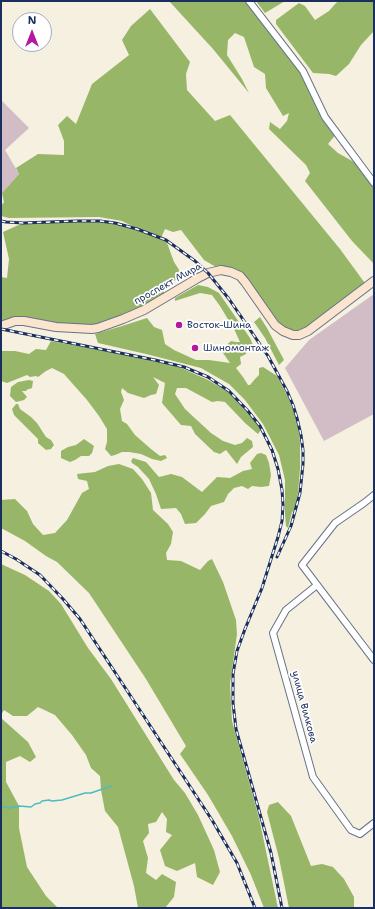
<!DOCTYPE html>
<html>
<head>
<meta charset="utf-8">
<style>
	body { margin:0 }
	#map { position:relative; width:375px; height:909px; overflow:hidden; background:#f5f0df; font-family:"Shantell Sans",sans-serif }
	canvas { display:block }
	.frame { position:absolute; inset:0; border:2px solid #1b2f5e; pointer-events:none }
	.north { position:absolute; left:12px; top:12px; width:40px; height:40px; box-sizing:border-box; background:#fff; border:1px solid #a4acbf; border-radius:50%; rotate:0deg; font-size:11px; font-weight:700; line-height:16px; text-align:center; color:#1b2f5e }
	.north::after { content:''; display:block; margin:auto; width:14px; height:18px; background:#b5179e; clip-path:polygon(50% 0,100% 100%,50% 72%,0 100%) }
</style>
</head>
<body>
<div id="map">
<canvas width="375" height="909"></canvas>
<div class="frame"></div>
<div class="north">N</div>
</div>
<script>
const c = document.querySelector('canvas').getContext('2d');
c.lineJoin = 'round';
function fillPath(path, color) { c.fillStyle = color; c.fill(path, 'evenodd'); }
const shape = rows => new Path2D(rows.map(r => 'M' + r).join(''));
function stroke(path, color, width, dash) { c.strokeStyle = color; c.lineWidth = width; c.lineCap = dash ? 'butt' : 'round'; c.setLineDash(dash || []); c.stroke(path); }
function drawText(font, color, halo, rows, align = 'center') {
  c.font = font + ' "Shantell Sans",sans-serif'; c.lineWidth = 3.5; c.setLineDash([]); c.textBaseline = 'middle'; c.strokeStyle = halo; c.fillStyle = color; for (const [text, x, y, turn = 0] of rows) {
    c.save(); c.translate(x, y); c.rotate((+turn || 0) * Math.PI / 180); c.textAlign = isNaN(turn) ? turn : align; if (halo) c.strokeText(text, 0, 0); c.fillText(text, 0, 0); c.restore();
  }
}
const industrial = shape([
	[1,100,29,128,5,150,19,174,2,193,1,193],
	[374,294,374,414,324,441,285,368,309,340]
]);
const forest = shape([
	[169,1,249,1,303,71,337,133,328,144,338,153,363,167,374,183,374,264,352,241,305,181,310,173,306,165,269,129,270,122,280,129,287,121,289,113,283,116,266,88,265,74,254,67,244,37,235,33,228,40,227,55,242,79,249,93,213,49],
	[256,1,285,1,265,13],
	[339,1,374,1,374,31,361,45,349,64,336,76,329,74,313,73,276,24,276,20,299,3,305,6,315,20,329,11,336,3],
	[150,9,190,62,186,74,187,90,215,121,230,115,340,249,367,286,308,331,283,331,245,282,221,270,204,260,181,230,173,232,165,229,161,238,166,240,174,262,183,276,163,287,165,298,107,326,8,323,1,322,1,277,7,278,9,259,3,232,23,223,77,221,100,221,115,223,136,228,122,221,99,217,9,218,1,216,1,206,4,202,2,193,19,174,16,168,38,154,64,155,64,141,58,125,67,116,76,124,92,84,129,55,122,40,131,26],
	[198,285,208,287,219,293,250,338,255,350,247,349,246,354,240,357,241,364,236,368,243,377,248,385,250,385,255,379,259,375,259,368,263,367,277,376,288,397,297,420,300,441,300,469,298,493,295,509,292,512,288,528,286,526,285,514,285,480,279,455,263,424,245,400,229,384,201,368,146,354,98,343,95,334,122,326,147,318,154,327,162,330,165,344,174,350,196,360,209,360,230,363,221,350,231,341,236,342,240,342,235,331,220,306,212,295,200,293,175,301,175,298],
	[260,317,267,328,284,360,279,365,265,338,254,322],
	[51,341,152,360,179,367,208,380,227,391,241,405,256,422,261,430,258,434,245,423,225,402,218,401,212,402,186,388,177,388,175,394,185,409,211,433,223,441,235,445,242,443,247,438,252,441,253,447,241,457,237,464,226,450,220,454,214,452,195,434,191,426,181,425,162,403,165,383,153,377,159,385,156,394,151,395,144,398,128,393,122,388,121,392,124,400,120,409,122,421,127,424,135,435,151,449,160,456,165,455,167,458,161,461,152,459,141,454,129,452,122,452,115,455,111,456,105,449,107,442,107,429,99,416,87,400,64,374,52,368,46,371,38,377,36,376,30,377,27,375,7,383,1,381,1,351,15,351,29,354,36,349,46,350],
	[29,380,33,381,32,388,26,390,27,391,22,391,27,397,24,400,16,402,10,396,11,387,18,382],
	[16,404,18,404,20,409,31,417,37,423,46,437,51,440,54,445,51,449,46,450,38,443,38,439,14,415,12,409],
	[84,439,94,446,92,453,89,456,81,456,75,460,70,462,61,458,61,451,68,447,76,445],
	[261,453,266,455,269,463,271,475,269,486,261,487,252,486,248,489,242,486,234,488,228,494,224,502,211,506,205,514,196,523,185,524,181,514,176,508,161,509,156,494,149,479,138,467,132,463,131,461,133,458,146,462,159,477,171,474,182,477,202,492,217,477,230,478,243,471,252,469,250,463,257,454],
	[119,464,133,469,142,479,151,493,153,510,168,524,173,532,171,544,166,553,167,560,181,561,200,570,208,561,212,559,223,582,236,620,237,634,230,684,232,721,259,818,278,908,264,908,251,875,232,836,208,795,180,754,186,746,146,679,89,593,57,562,46,556,25,541,1,528,1,500,15,499,27,511,33,524,43,535,55,533,67,520,82,493,89,489,87,481,78,479,77,474,95,472,108,466],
	[1,564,25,575,49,591,61,604,88,648,111,679,174,780,185,793,198,815,214,850,220,872,213,885,197,877,195,863,177,871,165,866,160,850,172,835,166,832,167,819,162,812,156,822,148,824,149,833,143,841,148,858,146,873,156,880,162,874,176,882,174,897,165,908,138,908,134,886,118,827,105,811,101,790,100,776,91,768,86,755,72,735,55,715,38,707,27,716,13,716,4,710,1,715],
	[1,718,28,742,36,757,30,762,20,756,6,762,6,782,19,806,19,828,27,867,46,896,58,908,8,908,5,907,1,908],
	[278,802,291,816,311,866,322,864,333,867,344,879,354,897,354,908,289,908,279,858,267,812,269,805]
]);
const stream = shape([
	[1,807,10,808,19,806,31,807,35,804,40,803,42,801,49,800,52,801,62,800,85,793,91,793,111,786]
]);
const street = shape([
	[249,1,303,71,325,117,374,183],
	[374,495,364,503,335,523,302,565,374,660],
	[317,585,286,610,273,633,313,777,351,830,360,834,374,823]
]);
const secondary = shape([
	[1,326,15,321,24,321,56,327,92,329,98,328,123,319,144,310,198,278,208,273,221,270,231,272,240,276,245,282,275,325,283,331,293,335,299,335,308,331,374,281]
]);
const rail = shape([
	[1,221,6,222,23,223,77,221,100,221,115,223,137,229,166,240,195,261,208,273,229,299,268,356,287,391,293,405,297,418,301,435,303,450,303,464,300,493,291,526,277,557],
	[1,329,155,360,184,367,208,377,229,391,248,411,260,426,272,450,278,469,282,490,283,505,282,521,278,537,262,588,245,629,237,651,233,674,233,703,236,729,271,853,282,908],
	[1,551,16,559,40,575,63,599,80,619,212,820,237,863,255,908]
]);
const markers = [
	[179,325,4,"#b5179e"],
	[195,348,4,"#b5179e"]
];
const streetNames = [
	["проспект Мира",168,284,-29],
	["улица Вилкова",304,707,75]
];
const poiNames = [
	["Восток-Шина",187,325],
	["Шиномонтаж",203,348]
];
fillPath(industrial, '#d2bdc7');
fillPath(forest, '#98b668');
stroke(stream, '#4dbbc4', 1.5);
stroke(street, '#67738b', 8);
stroke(secondary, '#67738b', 10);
stroke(street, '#fff', 6);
stroke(secondary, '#fbe5cf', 8);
stroke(rail, '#1b2f5e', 3);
stroke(rail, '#fff', 1.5, [4.5]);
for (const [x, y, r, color] of markers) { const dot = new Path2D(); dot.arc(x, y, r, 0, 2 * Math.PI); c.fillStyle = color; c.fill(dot); stroke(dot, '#fff', 1.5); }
drawText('10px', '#1b2f5e', '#fff', streetNames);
drawText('10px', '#1b2f5e', '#fff', poiNames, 'left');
</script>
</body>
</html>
